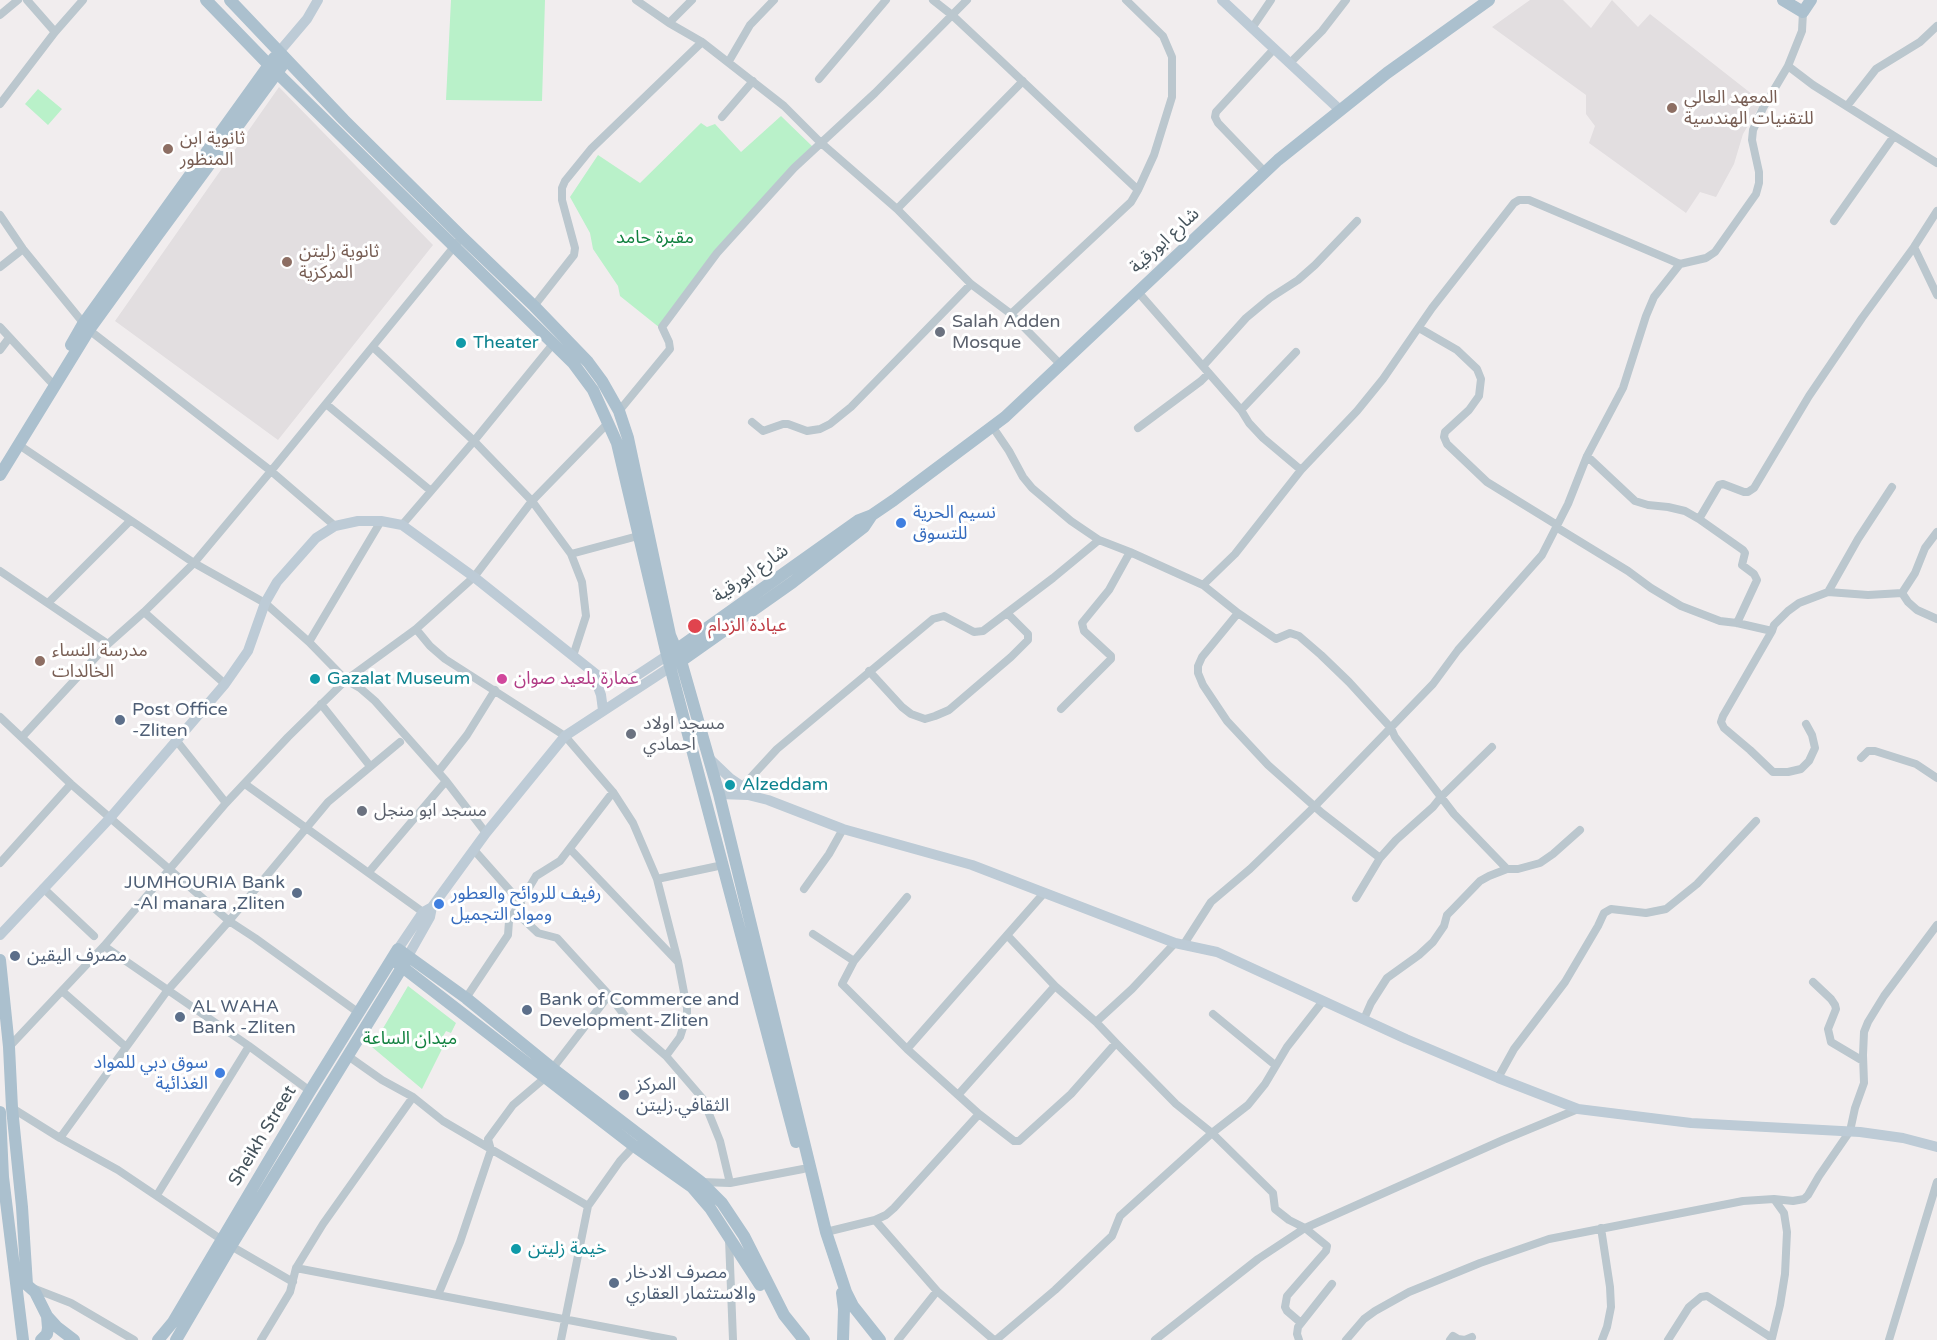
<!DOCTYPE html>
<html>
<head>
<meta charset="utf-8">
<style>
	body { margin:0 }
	canvas { display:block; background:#f1edee }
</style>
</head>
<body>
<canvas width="1937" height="1340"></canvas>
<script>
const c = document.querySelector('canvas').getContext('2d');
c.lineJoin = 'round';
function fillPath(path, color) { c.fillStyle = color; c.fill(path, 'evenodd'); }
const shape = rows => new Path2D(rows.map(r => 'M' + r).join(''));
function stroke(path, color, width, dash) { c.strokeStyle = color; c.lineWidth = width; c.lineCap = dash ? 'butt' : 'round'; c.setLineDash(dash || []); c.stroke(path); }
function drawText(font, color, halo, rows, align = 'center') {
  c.font = font + ' "Varela Round","Noto Sans Arabic",sans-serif'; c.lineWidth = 6; c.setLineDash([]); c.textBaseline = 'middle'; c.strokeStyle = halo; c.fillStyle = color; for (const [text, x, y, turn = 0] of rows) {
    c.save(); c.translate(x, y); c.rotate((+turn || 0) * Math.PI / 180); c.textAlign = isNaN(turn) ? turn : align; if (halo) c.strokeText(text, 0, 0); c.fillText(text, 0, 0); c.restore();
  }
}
const education = shape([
	[1530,0,1563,0,1591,28,1612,0,1638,27,1650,14,1762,102,1743,134,1734,164,1716,197,1700,192,1686,213,1589,143,1595,126,1586,114,1586,95,1492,27],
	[279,87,433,245,278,440,115,321]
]);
const green = shape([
	[451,0,545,0,542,101,446,100],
	[38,89,62,109,48,125,25,104],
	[781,116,814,148,719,249,660,328,620,296,618,286,593,249,590,233,570,197,598,155,640,183,701,123,707,127,715,124,741,152],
	[408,986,456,1023,451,1033,446,1031,438,1045,442,1049,422,1089,372,1047]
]);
const street = shape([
	[27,0,55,32],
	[636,0,669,23,702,42,784,106,820,142,897,209,971,284,1011,314,1060,364],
	[933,0,952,15,999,59,1138,190,1154,155,1172,97,1172,57,1163,36,1126,0],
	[0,15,18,0],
	[669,23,692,0],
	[1252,28,1271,0],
	[729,61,750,25,774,0],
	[1290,63,1322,31,1346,0],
	[1788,66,1813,85,1937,163],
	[819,79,886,0],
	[0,104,55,32,83,0],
	[1847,106,1876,69,1920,42,1937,26],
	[722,117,753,81],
	[1265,172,1218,123,1215,117,1216,112,1274,49],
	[897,209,1023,81],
	[0,215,23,249,89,330,271,471,335,526],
	[1834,221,1894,136],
	[1914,247,1937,295],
	[0,267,23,249],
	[1138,292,1241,410,1296,352],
	[534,306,574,255,575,248,562,200,562,188,565,181,591,149,702,42],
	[1011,314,1131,202,1138,190],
	[0,327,50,381],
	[1419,328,1457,350,1477,369,1481,379,1479,396,1469,410,1445,432,1444,437,1447,444,1487,482,1557,525],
	[373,347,474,441,532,501,571,554,582,582,586,616,573,656],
	[0,350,9,338],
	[1203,366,1246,318,1270,298,1298,280,1315,265,1357,221],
	[326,404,431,491],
	[1241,410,1249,423,1263,438,1301,470],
	[619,411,670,349,669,342,662,327,717,253,794,168,875,93,967,0],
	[752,422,763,431,783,424,788,424,807,431,820,429,830,424,851,407,971,284],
	[992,426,1009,451,1023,477,1032,488,1071,521,1099,540,1130,552,1203,585,1238,613,1202,657,1198,666,1198,673,1203,685,1227,721,1268,765,1322,813,1380,858,1356,898],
	[1138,428,1201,381,1209,373],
	[19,445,194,563,265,603,309,642,346,680,360,688,375,701,446,781,486,833],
	[1587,456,1635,501,1648,505,1668,507,1685,511,1699,519,1743,550,1745,553,1742,565,1754,574,1757,580,1737,623],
	[1699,519,1719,485,1723,484,1744,492,1748,492,1754,488,1809,396,1862,318,1914,247,1937,211],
	[402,525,474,441,553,344],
	[1556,527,1628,571,1651,588,1681,606,1720,621,1737,623,1772,631,1723,716,1721,722,1724,728,1750,750,1773,772,1788,772,1801,769,1809,761,1815,748,1812,735,1806,724],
	[571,554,638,536],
	[0,571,108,644],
	[1203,585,1235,554,1301,470,1357,411,1383,379,1432,308,1514,203,1519,200,1529,200,1680,264],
	[1828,592,1858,539,1892,487],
	[1902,593,1908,602,1917,610,1937,619],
	[48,603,130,521],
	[144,612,225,684],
	[1238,613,1276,639,1290,633,1299,636,1321,655,1349,682,1391,728,1395,737,1454,814,1507,869,1518,869,1540,863,1553,854,1580,830],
	[416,629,430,646,445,659,565,736,613,792,633,823,657,879,678,961,687,1008,687,1015,680,1037,666,1056],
	[1772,631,1774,625,1788,611,1799,603,1828,592,1868,595,1902,593,1915,573,1925,548,1937,532],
	[309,642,381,521],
	[869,671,902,707,911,714,925,719,935,716,949,710,1011,657,1028,640,1028,634,1007,613],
	[321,704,370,766],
	[1061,709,1111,659,1111,656,1084,631,1082,623,1109,590,1130,552],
	[0,717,71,784,229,921,255,938,359,1013],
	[22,737,108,644,144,612,194,563,271,471,462,237],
	[176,740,226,803],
	[1861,758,1868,751,1875,751,1916,764,1937,778],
	[438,772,467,735,495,690],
	[245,784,427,915],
	[742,787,777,749,933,619,944,616,974,632,983,631,1053,578,1099,540],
	[570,849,677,961],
	[474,850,521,903,521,917,538,933,557,938,609,995,635,1029,666,1056,703,1099,720,1141,730,1183],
	[1380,858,1396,840,1433,807,1441,797,1492,747],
	[0,863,71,784],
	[369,872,446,781],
	[657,879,723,865],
	[43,888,94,936],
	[804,889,829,854,843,829],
	[907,897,854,961,842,984,907,1049],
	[813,934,854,961],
	[1007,935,1055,986],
	[1184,944,1211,902,1250,869,1315,806,1433,684,1458,650,1542,555,1568,504,1587,456,1623,388,1646,316,1654,297,1680,264,1706,258,1715,252,1756,194,1759,183,1759,172,1752,140,1753,130,1763,108,1788,66,1802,31,1803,12],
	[104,946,249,1046,310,1091],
	[1813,982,1831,999,1835,1005,1836,1009,1828,1029,1831,1042,1863,1061],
	[62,991,126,1047],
	[466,998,508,935,509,921,536,876,560,861,613,792],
	[1213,1014,1275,1065],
	[1364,1019,1371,1003,1387,978,1419,955,1433,942,1444,926,1447,915,1452,910,1480,881,1489,876,1507,869],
	[1096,1022,1132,989,1175,943],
	[1116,1043,1176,1104,1212,1133,1273,1193,1275,1209,1289,1220,1305,1228,1327,1246,1326,1251,1287,1296,1285,1307,1287,1311,1301,1323],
	[9,1047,104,946,226,803,288,737,346,680,416,629,474,577,532,501,608,423],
	[348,1056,382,1080,413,1097,443,1121,588,1206],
	[1498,1078,1514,1049,1565,982,1598,926,1604,913,1611,909,1646,913,1666,909,1697,884,1756,821],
	[958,1095,1055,986,1096,1022,1116,1043,1071,1094,1019,1141,1014,1141,979,1114],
	[12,1108,60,1138,118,1170,231,1246,293,1282],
	[60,1138,167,991,229,921,328,802,400,742],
	[701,1182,730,1183,803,1169],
	[157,1195,249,1046],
	[875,1220,937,1291,994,1340],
	[1601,1228,1610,1287,1611,1307,1607,1327,1602,1340],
	[826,1232,875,1220,886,1215,894,1208,979,1114,907,1049,1044,893],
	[729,1239,733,1340],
	[296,1268,673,1340],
	[30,1287,71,1303,134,1340],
	[438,1295,460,1242,491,1150,488,1139,513,1105,546,1077,609,995],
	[261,1340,290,1292,296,1268,323,1224,413,1097],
	[561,1340,588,1206,620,1161,634,1146],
	[898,1340,937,1291],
	[996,1340,1055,1290,1112,1236,1120,1216,1212,1133,1248,1105,1265,1084,1287,1047,1323,1001],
	[1155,1340,1258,1259,1305,1228,1503,1140,1578,1109],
	[1299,1340,1297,1334,1298,1327,1332,1284],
	[1346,1340,1364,1319,1375,1311,1409,1292,1480,1263,1549,1239,1743,1201,1774,1199],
	[1450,1340,1453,1336,1458,1339,1465,1340,1472,1337],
	[1668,1340,1689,1307,1701,1297,1707,1296,1772,1338,1780,1305,1785,1274,1787,1232,1784,1213,1774,1199,1793,1201,1804,1199,1808,1195,1819,1176,1850,1131,1855,1108,1864,1083,1863,1055,1864,1032,1868,1022,1884,996,1937,925],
	[1889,1340,1937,1182]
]);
const secondary = shape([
	[1222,0,1340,110],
	[279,52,307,19,318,0],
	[593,673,601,695,603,710],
	[710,759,731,779,753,794],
	[719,794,748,795,768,800,843,829,972,865,1175,943,1217,952,1406,1039,1498,1078,1578,1109,1691,1123,1860,1132,1903,1138,1937,1147],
	[0,935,110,818,225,684,248,651,265,603,277,582,316,538,335,526,358,521,381,521,402,525,474,577,602,679,609,682,625,681,633,678,674,651],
	[398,949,423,912,432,907],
	[408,956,430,917,432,907,486,833,565,736,675,664]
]);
const primary = shape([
	[206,0,268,64,573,363,593,390,617,443,667,655,796,1142],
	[230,0,344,120,462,237,534,306,588,362,602,381,619,411,628,438,670,635,681,661,719,794,826,1232,846,1292,853,1306,880,1340],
	[1783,0,1803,12,1811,0],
	[71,345,83,324,274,58],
	[0,475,89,330,157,236,282,66],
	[676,650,859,520,872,515,894,500,1005,417,1278,160,1387,73,1489,0],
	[681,661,793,582,864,527,872,515],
	[392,959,634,1146,692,1187,710,1208,760,1285],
	[0,960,9,1047,12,1108,22,1207,27,1285,35,1292,47,1316,57,1327,74,1340],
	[0,1112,3,1177,23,1340],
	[842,1293,844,1309,843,1340],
	[41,1340,47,1334,48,1328,47,1316],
	[158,1340,173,1322,310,1091,398,949,466,998,552,1068,701,1182,722,1203,744,1236,784,1315,804,1340],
	[176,1340,231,1246,406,961]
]);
const markers = [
	[1672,108,6,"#8d6e63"],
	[168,149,6,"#8d6e63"],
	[287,262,6,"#8d6e63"],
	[940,332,6,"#6b7280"],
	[461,343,6,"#0f9aa8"],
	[901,523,6,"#3f7fe0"],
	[695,626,8,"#e0444e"],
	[40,661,6,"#8d6e63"],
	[315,679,6,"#0f9aa8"],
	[502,679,6,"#d1479c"],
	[120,720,6,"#5c6f8a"],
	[631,734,6,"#6b7280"],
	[730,785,6,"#0f9aa8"],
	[362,811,6,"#6b7280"],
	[297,893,6,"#5c6f8a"],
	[439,904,6,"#3f7fe0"],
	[15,956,6,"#5c6f8a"],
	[527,1010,6,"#5c6f8a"],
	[180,1017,6,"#5c6f8a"],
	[220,1073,6,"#3f7fe0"],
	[624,1095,6,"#5c6f8a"],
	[516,1249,6,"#0f9aa8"],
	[614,1283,6,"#5c6f8a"]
];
const educationNames = [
	["المعهد العالي",1684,98],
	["للتقنيات الهندسية",1684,119],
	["ثانوية ابن",180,139],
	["المنظور",180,160],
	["ثانوية زليتن",299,252],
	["المركزية",299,273],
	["مدرسة النساء",52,651],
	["الخالدات",52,672]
];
const parkNames = [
	["مقبرة حامد",655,238],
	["ميدان الساعة",410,1039]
];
const streetNames = [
	["شارع ابورقية",1165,241,-43],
	["شارع ابورقية",751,574,-35],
	["Sheikh Street",263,1136,-59]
];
const worshipNames = [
	["Salah Adden",952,322],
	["Mosque",952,343],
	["مسجد اولاد",643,724],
	["احمادي",643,745],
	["مسجد ابو منجل",374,811]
];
const cultureNames = [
	["Theater",473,343],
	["Gazalat Museum",327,679],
	["Alzeddam",742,785],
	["خيمة زليتن",528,1249]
];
const shopNames = [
	["نسيم الحرية",913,513],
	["للتسوق",913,534],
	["رفيف للروائح والعطور",451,894],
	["ومواد التجميل",451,915],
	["سوق دبي للمواد",208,1063,"right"],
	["الغذائية",208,1084,"right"]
];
const healthNames = [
	["عيادة الزدام",708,626]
];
const hotelNames = [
	["عمارة بلعيد صوان",514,679]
];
const serviceNames = [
	["Post Office",132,710],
	["-Zliten",132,731],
	["JUMHOURIA Bank",285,883,"right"],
	["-Al manara ,Zliten",285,904,"right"],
	["مصرف اليقين",27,956],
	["Bank of Commerce and",539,1000],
	["Development-Zliten",539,1021],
	["AL WAHA",192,1007],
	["Bank -Zliten",192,1028],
	["المركز",636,1085],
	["الثقافي.زليتن",636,1106],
	["مصرف اﻻدخار",626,1273],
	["واﻻستثمار العقاري",626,1294]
];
fillPath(education, '#e2dee0');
fillPath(green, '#b9f1c9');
stroke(street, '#bbc7ce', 8);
stroke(secondary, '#bdcbd6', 10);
stroke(primary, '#abc0ce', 12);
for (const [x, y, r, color] of markers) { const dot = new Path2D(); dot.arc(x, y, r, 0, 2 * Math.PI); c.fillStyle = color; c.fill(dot); stroke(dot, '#fff', 2); }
drawText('18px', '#785e54', '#fff', educationNames, 'left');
drawText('18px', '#11813f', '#fff', parkNames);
drawText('18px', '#45535c', '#fff', streetNames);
drawText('18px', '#5b616d', '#fff', worshipNames, 'left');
drawText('18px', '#0d838f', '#fff', cultureNames, 'left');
drawText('18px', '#366cbe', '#fff', shopNames, 'left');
drawText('18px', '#be3a42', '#fff', healthNames, 'left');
drawText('18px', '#b23c85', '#fff', hotelNames, 'left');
drawText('18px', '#4e5e75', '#fff', serviceNames, 'left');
</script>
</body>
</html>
